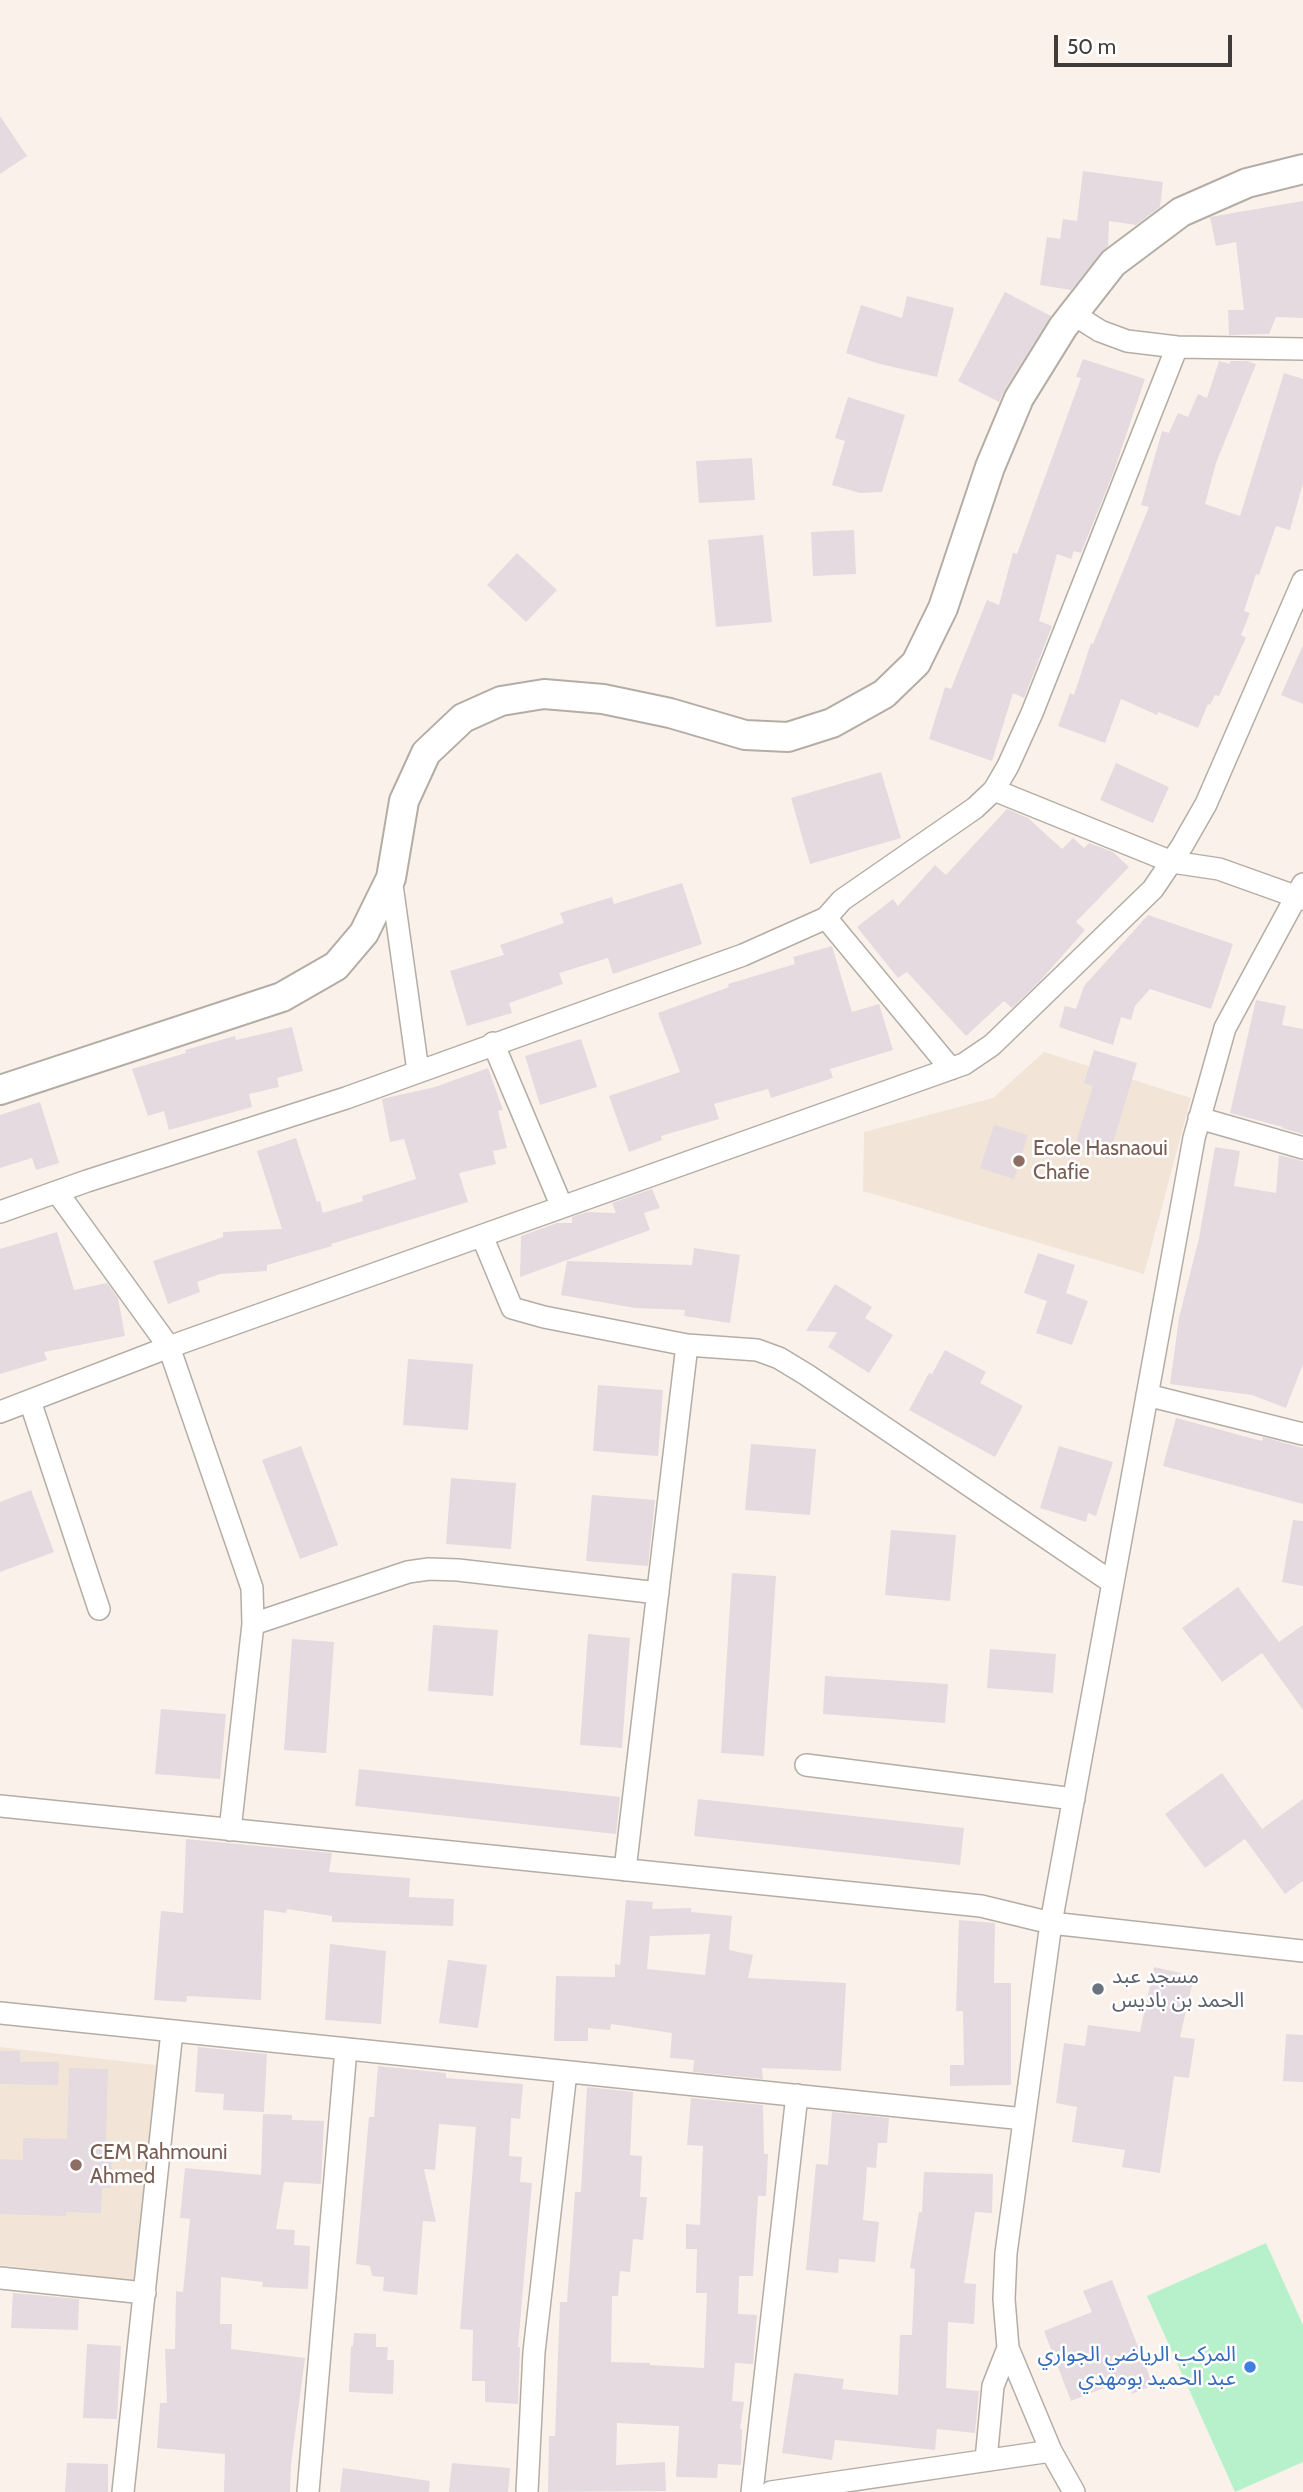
<!DOCTYPE html>
<html>
<head>
<meta charset="utf-8">
<style>
	body { margin:0 }
	#map { position:relative; width:1303px; height:2492px; overflow:hidden; background:#faf2ea; font-family:Cabin,sans-serif }
	canvas { display:block }
	.scale { position:absolute; left:1054px; top:35px; width:178px; height:32px; box-sizing:border-box; border:4px solid #3f3c39; border-top:0; padding-left:9px; font-size:21px; line-height:24px; white-space:nowrap; color:#3f3c39; -webkit-text-stroke:5px #fff; paint-order:stroke }
</style>
</head>
<body>
<div id="map">
<canvas width="1303" height="2492"></canvas>
<div class="scale">50 m</div>
</div>
<script>
const c = document.querySelector('canvas').getContext('2d');
c.lineJoin = 'round';
function fillPath(path, color) { c.fillStyle = color; c.fill(path, 'evenodd'); }
const shape = rows => new Path2D(rows.map(r => 'M' + r).join(''));
function stroke(path, color, width, dash) { c.strokeStyle = color; c.lineWidth = width; c.lineCap = dash ? 'butt' : 'round'; c.setLineDash(dash || []); c.stroke(path); }
function drawText(font, color, halo, rows, align = 'center') {
  c.font = font + ' Cabin,"Noto Sans Arabic",sans-serif'; c.lineWidth = 5; c.setLineDash([]); c.textBaseline = 'middle'; c.strokeStyle = halo; c.fillStyle = color; for (const [text, x, y, turn = 0] of rows) {
    c.save(); c.translate(x, y); c.rotate((+turn || 0) * Math.PI / 180); c.textAlign = isNaN(turn) ? turn : align; if (halo) c.strokeText(text, 0, 0); c.fillText(text, 0, 0); c.restore();
  }
}
const built = shape([
	[1044,1052,1191,1098,1144,1274,863,1191,864,1132,993,1098],
	[0,2047,164,2066,139,2281,0,2265]
]);
const green = shape([
	[1266,2243,1303,2325,1303,2462,1235,2492,1147,2296]
]);
const building = shape([
	[0,116,27,156,0,174],
	[1083,171,1163,182,1160,207,1136,225,1109,221,1108,246,1071,290,1040,285,1047,237,1060,239,1063,219,1077,221],
	[1303,201,1303,318,1276,317,1269,334,1229,335,1228,310,1244,310,1236,242,1216,246,1210,217],
	[1005,292,1051,316,1005,389,999,402,958,381],
	[907,296,954,308,937,377,880,364,846,353,861,305,902,318],
	[1083,359,1145,379,1114,471,1081,553,1074,551,1071,559,1057,554,1039,621,1052,626,1024,698,1013,693,992,761,929,739,945,687,951,689,987,600,999,605,1013,553,1017,554,1081,378,1076,377],
	[1219,361,1230,364,1230,361,1247,361,1256,364,1216,463,1205,504,1240,516,1284,373,1303,379,1303,483,1290,530,1276,526,1259,575,1256,574,1244,611,1250,613,1241,635,1246,638,1219,696,1215,695,1210,705,1208,704,1198,728,1158,712,1157,715,1121,699,1105,743,1058,726,1070,693,1074,695,1091,643,1093,644,1149,507,1141,505,1162,431,1169,433,1178,413,1188,417,1198,394,1207,398],
	[848,397,905,415,882,492,860,493,832,485,845,441,835,438],
	[752,458,755,500,699,503,696,461],
	[854,530,856,574,813,576,811,532],
	[763,535,772,622,716,627,708,540],
	[517,553,557,590,526,622,487,585],
	[1303,645,1303,704,1281,695],
	[1116,763,1169,787,1153,823,1100,800],
	[881,772,901,838,810,864,791,798],
	[1007,809,1028,818,1062,849,1073,838,1084,848,1089,843,1113,852,1129,867,1076,922,1085,930,1040,981,1012,1008,1004,1001,966,1036,907,972,898,978,857,927,893,899,898,906,935,865,946,875],
	[682,883,702,944,613,974,608,958,559,973,563,984,509,1003,512,1013,467,1026,450,971,504,955,500,945,564,923,560,913,612,897,614,904],
	[1148,915,1233,944,1211,1009,1150,989,1135,1006,1131,1020,1121,1017,1113,1045,1059,1027,1065,1006,1076,1009,1084,986],
	[832,946,852,1012,879,1004,893,1050,830,1069,833,1078,771,1098,768,1089,714,1104,719,1119,661,1136,662,1140,629,1152,609,1096,680,1072,658,1013,729,987,728,984,795,964,793,957],
	[1256,1000,1286,1006,1282,1025,1303,1029,1303,1134,1282,1128,1283,1127,1230,1113],
	[292,1027,303,1071,277,1078,279,1087,249,1094,252,1107,169,1130,164,1111,148,1116,132,1069,186,1053,185,1050,235,1036,236,1040],
	[581,1039,597,1087,540,1105,525,1056],
	[1094,1050,1137,1063,1108,1159,1074,1149,1093,1086,1084,1083],
	[488,1068,503,1110,498,1111,507,1148,493,1151,496,1164,459,1173,468,1202,331,1244,332,1246,267,1265,267,1271,220,1274,197,1282,200,1292,168,1304,153,1261,223,1237,223,1232,282,1229,257,1151,296,1138,317,1202,320,1201,323,1213,363,1201,362,1196,416,1179,404,1139,390,1142,382,1099,435,1087],
	[40,1102,59,1163,36,1170,32,1158,0,1168,0,1115],
	[994,1125,1028,1135,1014,1179,980,1168],
	[1215,1147,1240,1151,1234,1186,1276,1193,1279,1155,1303,1161,1303,1364,1286,1408,1252,1395,1170,1384,1179,1318,1199,1238],
	[652,1189,660,1208,644,1213,650,1230,520,1277,521,1236,557,1223,572,1223,572,1217,587,1212,616,1213,612,1203],
	[57,1232,74,1290,107,1283,118,1298,125,1336,44,1352,47,1360,0,1374,0,1249],
	[694,1248,740,1255,730,1323,684,1316,685,1310,635,1308,561,1295,567,1261,692,1265],
	[1038,1253,1075,1265,1066,1293,1088,1301,1072,1345,1036,1333,1047,1301,1024,1293],
	[835,1284,872,1307,865,1318,893,1335,869,1373,828,1347,837,1332,806,1331],
	[945,1350,986,1372,980,1383,1023,1406,995,1457,909,1410,929,1373,932,1374],
	[408,1359,473,1364,468,1430,403,1425],
	[598,1385,663,1390,658,1456,593,1451],
	[1176,1418,1262,1441,1263,1437,1303,1448,1303,1504,1163,1466],
	[751,1444,816,1449,810,1515,745,1510],
	[301,1446,338,1545,300,1559,262,1460],
	[1059,1446,1113,1462,1096,1516,1088,1513,1086,1522,1040,1508],
	[451,1478,516,1483,511,1549,446,1544],
	[31,1490,54,1552,0,1572,0,1502],
	[592,1495,655,1500,648,1566,586,1561],
	[1293,1520,1303,1521,1303,1586,1282,1582],
	[891,1530,956,1535,950,1601,885,1595],
	[732,1573,776,1576,764,1756,721,1753],
	[1238,1587,1279,1642,1303,1625,1303,1710,1262,1653,1222,1682,1182,1628],
	[433,1625,498,1630,493,1696,428,1691],
	[588,1634,630,1638,622,1748,580,1745],
	[292,1639,334,1642,326,1753,284,1750],
	[990,1649,1056,1654,1053,1693,987,1688],
	[825,1676,948,1684,945,1723,823,1714],
	[161,1709,226,1714,220,1779,155,1774],
	[359,1769,620,1797,616,1834,355,1806],
	[1222,1773,1262,1829,1303,1799,1303,1881,1285,1894,1245,1839,1205,1868,1165,1814],
	[698,1799,964,1828,960,1865,694,1836],
	[186,1839,332,1853,329,1872,410,1878,409,1897,454,1899,453,1926,332,1922,332,1916,287,1909,286,1913,264,1910,261,2000,187,1996,186,2002,154,2000,161,1911,183,1913],
	[626,1900,653,1902,652,1909,691,1908,691,1912,732,1916,729,1950,753,1955,748,1978,846,1983,841,2071,762,2068,763,2079,693,2072,694,2060,670,2058,672,2033,611,2024,610,2030,588,2028,588,2041,554,2041,556,1976,615,1977,615,1964,620,1965],
	[710,1934,705,1975,647,1969,650,1936],
	[959,1920,995,1923,994,1983,1011,1983,1011,2085,950,2086,950,2065,964,2065,963,2011,956,2011],
	[330,1944,386,1951,381,2024,325,2020],
	[448,1960,487,1965,478,2028,439,2023],
	[1154,1967,1194,1976,1180,2037,1195,2039,1189,2078,1174,2076,1160,2173,1122,2167,1125,2150,1072,2142,1077,2107,1056,2103,1064,2043,1085,2046,1088,2025,1140,2032],
	[1286,2034,1303,2035,1303,2082,1283,2081],
	[198,2047,267,2054,264,2112,223,2110,224,2094,195,2092],
	[0,2051,20,2051,20,2062,59,2062,58,2085,0,2084],
	[378,2066,446,2073,446,2078,523,2084,520,2119,511,2118,509,2156,522,2157,520,2182,532,2183,518,2347,520,2347,518,2404,485,2402,485,2381,472,2381,473,2330,460,2329,476,2127,439,2124,435,2170,424,2169,436,2222,423,2221,417,2295,383,2291,384,2277,372,2276,370,2266,356,2264,369,2117,374,2117],
	[69,2068,108,2069,106,2141,112,2141,111,2188,102,2188,101,2213,66,2212,66,2216,0,2214,0,2159,23,2160,23,2138,67,2139],
	[587,2087,633,2092,630,2155,642,2156,640,2197,647,2197,643,2240,633,2239,630,2272,620,2271,618,2296,612,2296,611,2362,650,2363,650,2365,704,2368,707,2293,696,2293,697,2249,686,2249,686,2224,700,2225,703,2146,687,2145,691,2098,763,2105,764,2154,768,2154,766,2196,758,2196,753,2276,739,2276,738,2314,757,2315,753,2364,735,2363,732,2401,744,2402,740,2429,742,2429,741,2465,718,2464,717,2478,676,2477,679,2426,617,2423,616,2465,665,2462,666,2491,548,2492,549,2436,555,2436,560,2302,567,2302,575,2192,581,2192],
	[832,2112,889,2118,887,2143,878,2143,876,2168,867,2167,863,2220,879,2222,875,2262,839,2259,838,2273,806,2270,816,2164,828,2165],
	[263,2114,292,2115,292,2120,324,2121,321,2184,284,2182,276,2229,295,2230,294,2245,310,2246,308,2289,262,2287,263,2282,221,2277,220,2324,232,2324,231,2349,305,2358,291,2464,290,2492,224,2492,225,2454,157,2448,160,2403,167,2403,165,2349,175,2349,176,2291,183,2292,190,2219,180,2218,185,2168,261,2175],
	[924,2172,993,2174,992,2213,975,2212,964,2283,976,2284,974,2324,948,2322,946,2388,979,2391,975,2433,937,2429,935,2450,835,2440,832,2460,782,2453,794,2373,844,2379,842,2389,898,2395,900,2335,912,2335,915,2269,910,2268,919,2212,922,2212],
	[1112,2280,1153,2385,1132,2394,1127,2379,1071,2401,1044,2331,1092,2312,1083,2291],
	[13,2293,79,2299,78,2330,11,2328],
	[354,2333,376,2334,376,2347,388,2347,387,2360,394,2360,393,2394,349,2392,351,2346,353,2346],
	[87,2344,121,2346,117,2419,83,2418],
	[67,2463,108,2464,108,2492,65,2492],
	[452,2463,510,2468,508,2492,449,2492],
	[343,2468,430,2481,429,2492,340,2492]
]);
const street = shape([
	[1073,314,1100,331,1127,341,1177,347,1303,349],
	[994,790,1172,862,1219,869,1303,899],
	[391,878,418,1071],
	[826,918,951,1069],
	[493,1043,562,1207],
	[1199,1118,1303,1148],
	[57,1192,169,1347,252,1588,253,1624,230,1830],
	[0,1212,87,1181,346,1098,743,955,826,918,842,900,975,808,994,790,1008,766,1032,713,1177,347],
	[482,1236,512,1308,544,1317,687,1345,757,1350,779,1358,807,1375,1113,1583],
	[1147,1395,1303,1434],
	[30,1401,99,1609],
	[0,1412,169,1347,964,1064,992,1045,1153,889,1182,846,1206,804,1303,581],
	[253,1624,408,1572,429,1569,458,1570,658,1593],
	[806,1765,1074,1799],
	[0,1806,981,1906,1051,1923,1303,1951],
	[625,1870,687,1345],
	[0,2013,1024,2119],
	[0,2278,145,2293],
	[986,2460,993,2386,1008,2348],
	[123,2492,172,2031],
	[308,2492,346,2049],
	[527,2492,534,2352,566,2072],
	[752,2492,797,2095],
	[771,2492,1051,2451],
	[1074,2492,1051,2451,1008,2348,1004,2299,1006,2253,1051,1923,1194,1138,1225,1028,1303,884]
]);
const secondary = shape([
	[0,1090,282,997,336,966,364,933,391,878,404,801,426,753,463,718,501,701,544,694,603,699,670,713,745,735,788,737,832,723,884,694,916,663,943,608,990,467,1019,398,1063,327,1113,263,1181,212,1247,183,1303,169]
]);
const markers = [
	[1019,1161,7,"#8d6e63"],
	[1098,1989,7,"#6b7280"],
	[76,2165,7,"#8d6e63"],
	[1250,2367,7,"#3f7fe0"]
];
const educationNames = [
	["Ecole Hasnaoui",1033,1149],
	["Chafie",1033,1173],
	["CEM Rahmouni",90,2153],
	["Ahmed",90,2177]
];
const worshipNames = [
	["مسجد عبد",1112,1977],
	["الحمد بن باديس",1112,2001]
];
const shopNames = [
	["المركب الرياضي الجواري",1236,2355],
	["عبد الحميد بومهدي",1236,2379]
];
fillPath(built, '#f2e5d7');
fillPath(green, '#b7f1cc');
fillPath(building, '#e4dae0');
stroke(street, '#b4ada5', 24);
stroke(secondary, '#b4ada5', 32);
stroke(street, '#fff', 21);
stroke(secondary, '#fff', 28);
for (const [x, y, r, color] of markers) { const dot = new Path2D(); dot.arc(x, y, r, 0, 2 * Math.PI); c.fillStyle = color; c.fill(dot); stroke(dot, '#fff', 2.5); }
drawText('21px', '#785e54', '#fff', educationNames, 'left');
drawText('21px', '#5b616d', '#fff', worshipNames, 'left');
drawText('21px', '#366cbe', '#fff', shopNames, 'right');
</script>
</body>
</html>
